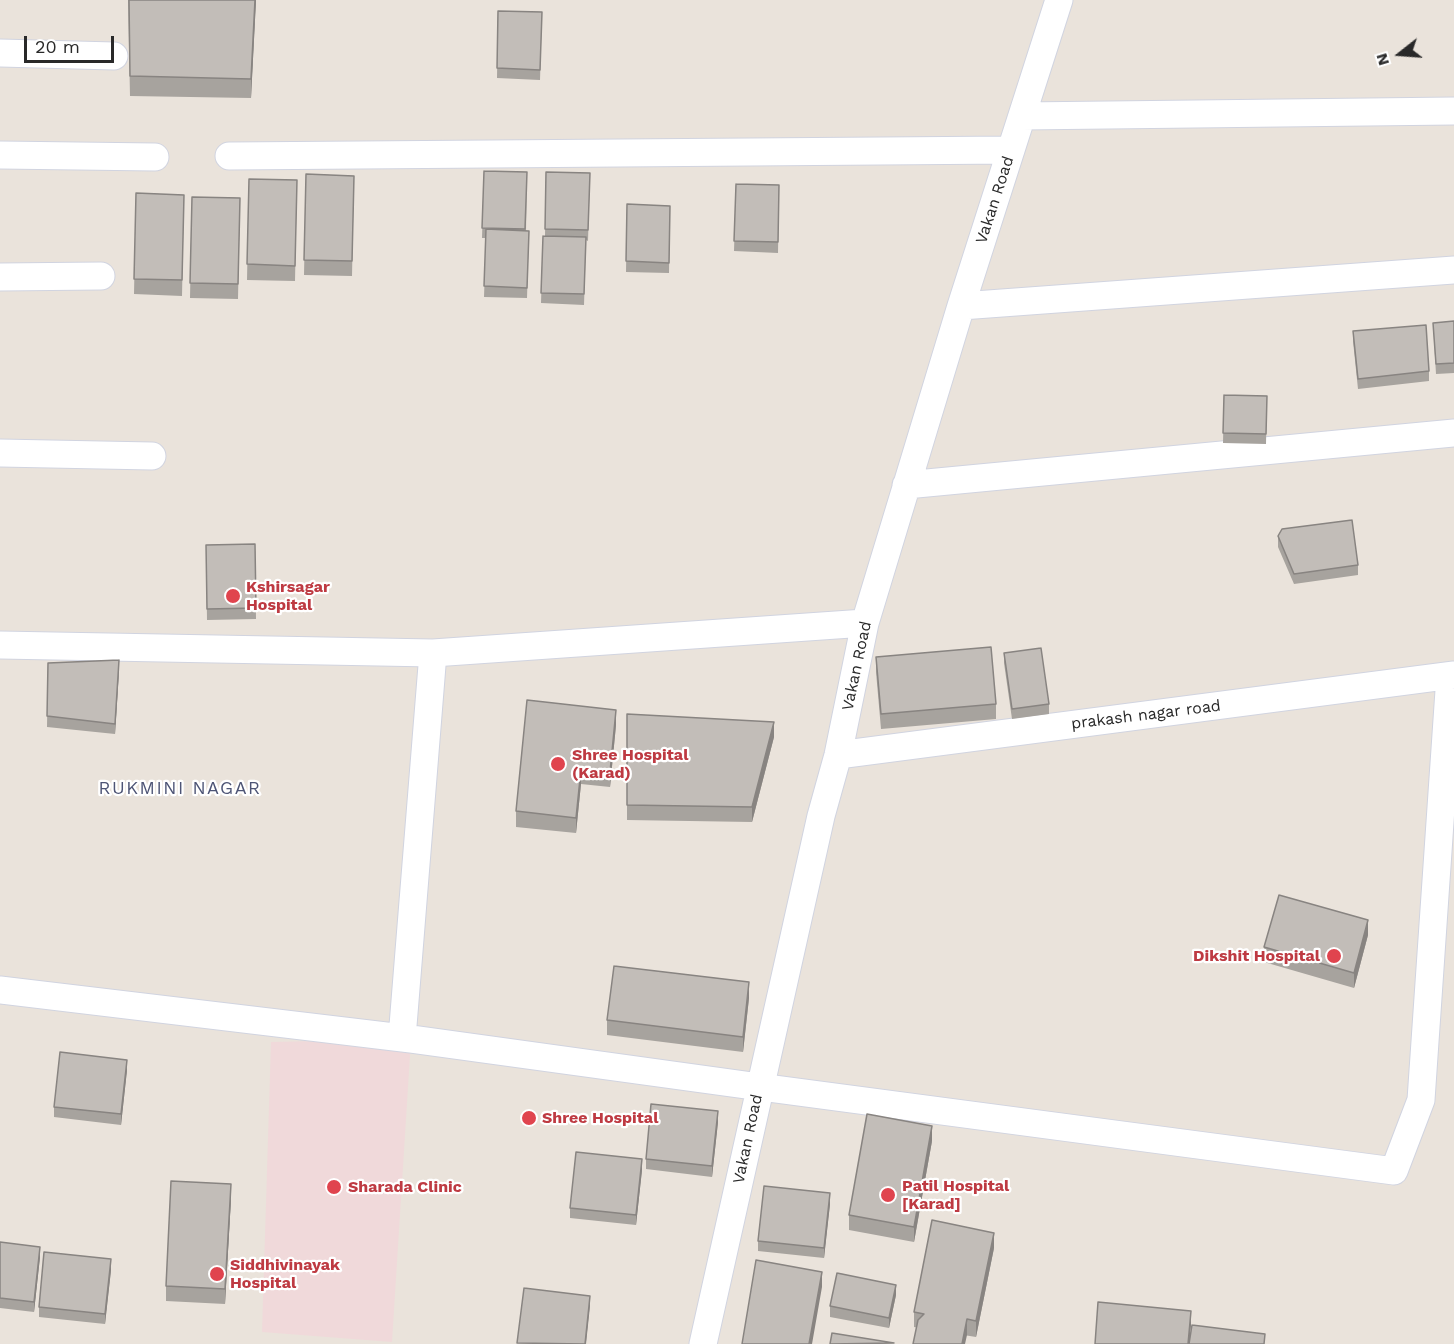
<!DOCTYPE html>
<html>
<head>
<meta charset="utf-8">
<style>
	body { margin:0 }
	#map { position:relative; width:1454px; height:1344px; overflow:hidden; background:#eae3db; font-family:"Work Sans",sans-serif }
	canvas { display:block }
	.north { position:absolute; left:1370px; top:24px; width:60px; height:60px; -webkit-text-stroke:4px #fff; paint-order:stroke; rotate:253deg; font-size:16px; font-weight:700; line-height:24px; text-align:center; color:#292929 }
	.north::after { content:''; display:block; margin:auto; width:21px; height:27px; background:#292929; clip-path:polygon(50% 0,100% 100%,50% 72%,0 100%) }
	.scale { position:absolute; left:24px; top:36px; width:90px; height:27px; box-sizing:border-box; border:3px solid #292929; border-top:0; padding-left:8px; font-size:18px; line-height:21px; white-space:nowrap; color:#292929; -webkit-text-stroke:4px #fff; paint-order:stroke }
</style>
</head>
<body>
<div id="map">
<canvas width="1454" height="1344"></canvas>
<div class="north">N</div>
<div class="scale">20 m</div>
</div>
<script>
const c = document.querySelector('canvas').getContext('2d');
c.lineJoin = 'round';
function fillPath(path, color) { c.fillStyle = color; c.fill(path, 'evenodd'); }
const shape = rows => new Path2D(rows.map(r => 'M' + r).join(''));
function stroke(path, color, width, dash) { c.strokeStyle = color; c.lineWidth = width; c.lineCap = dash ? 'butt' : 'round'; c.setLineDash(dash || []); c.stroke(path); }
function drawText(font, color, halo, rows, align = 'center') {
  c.font = font + ' "Work Sans",sans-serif'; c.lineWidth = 4.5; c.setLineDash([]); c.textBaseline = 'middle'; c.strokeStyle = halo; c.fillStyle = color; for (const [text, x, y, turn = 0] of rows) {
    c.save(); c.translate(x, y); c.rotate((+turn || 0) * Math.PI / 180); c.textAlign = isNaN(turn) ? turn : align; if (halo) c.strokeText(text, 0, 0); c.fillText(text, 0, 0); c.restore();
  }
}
const medical = shape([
	[411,1039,392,1342,262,1332,271,1042]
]);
const minor = shape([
	[0,53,114,56],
	[1022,116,1454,111],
	[0,155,155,157],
	[229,156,1011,150],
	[0,277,101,276],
	[961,306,1454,270],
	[0,453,152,456],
	[906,485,1454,433],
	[0,645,433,653,865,623],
	[838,755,1454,675],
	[0,990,411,1039,760,1087,1394,1171,1421,1100,1450,676],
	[402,1038,433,653],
	[703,1344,821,816,838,755,865,623,961,306,1059,0]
]);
const wall = shape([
	[128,0,256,0,251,98,130,96],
	[498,11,542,12,540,80,497,78],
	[484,171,527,172,526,231,529,231,527,298,484,297,486,238,482,238],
	[546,172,590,173,588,241,586,240,584,305,541,303,543,236,545,236],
	[306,174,354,176,352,276,304,275],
	[249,179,297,180,295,281,247,280],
	[736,184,779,185,778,253,734,251],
	[136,193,184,195,182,296,134,294],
	[192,197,240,198,238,299,190,298],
	[627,204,670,206,669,273,626,272],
	[1454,321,1454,373,1436,374,1433,323],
	[1353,331,1429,371,1429,381,1358,389,1353,341],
	[1224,395,1267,396,1266,444,1223,443],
	[1278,536,1358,565,1358,575,1294,584,1278,547],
	[255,544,256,619,207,620,206,545],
	[1004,653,1049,704,1049,714,1012,719,1004,663],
	[876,657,996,704,996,719,881,729,876,672],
	[48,663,119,670,115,734,47,727],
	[627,714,774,737,752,822,627,820],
	[616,725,610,787,581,784,576,833,516,827,516,811],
	[1368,935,1354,988,1264,962,1264,947],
	[749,998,743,1052,607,1035,607,1020],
	[127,1070,121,1125,54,1117,54,1107],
	[718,1122,712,1177,646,1169,646,1159],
	[932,1141,914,1242,849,1230,849,1215],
	[642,1170,636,1225,570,1218,570,1208],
	[231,1199,225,1304,166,1301,166,1286],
	[830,1204,824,1258,758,1251,758,1241],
	[0,1242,40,1257,34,1312,0,1308],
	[994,1248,976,1337,914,1327,914,1312],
	[111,1270,105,1324,39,1317,39,1307],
	[896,1295,889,1328,830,1317,830,1306]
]);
const shadedWall = shape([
	[255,0,256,0,251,98,251,79],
	[119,660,119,670,115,734,115,724],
	[616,710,616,725,610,787,610,772],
	[774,722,774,737,752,822,752,807],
	[581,769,581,784,576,833,576,818],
	[1368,920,1368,935,1354,988,1354,973],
	[749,982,749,998,743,1052,743,1037],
	[127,1060,127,1070,121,1125,121,1114],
	[718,1111,718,1122,712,1177,712,1166],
	[932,1126,932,1141,914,1242,914,1227],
	[642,1159,642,1170,636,1225,636,1215],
	[231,1184,231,1199,225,1304,225,1289],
	[830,1193,830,1204,824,1258,824,1248],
	[994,1233,994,1248,976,1337,976,1321],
	[40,1247,40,1257,34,1312,34,1302],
	[111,1259,111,1270,105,1324,105,1314],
	[822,1272,822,1287,812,1344,809,1344],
	[896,1285,896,1295,889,1328,889,1318],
	[590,1296,590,1306,586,1344,585,1344],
	[1191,1311,1191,1326,1189,1344,1188,1344],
	[967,1319,967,1335,965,1344,962,1344]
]);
const building = shape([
	[129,0,255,0,251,79,130,76,129,0],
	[498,11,542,12,540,70,497,68,498,11],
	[484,171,527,172,525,229,482,228,484,171],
	[546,172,590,173,588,230,545,229,546,172],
	[306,174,354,176,352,261,304,260,306,174],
	[249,179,297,180,295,266,247,264,249,179],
	[736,184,779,185,778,242,734,241,736,184],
	[136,193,184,195,182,280,134,279,136,193],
	[192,197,240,198,238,284,190,283,192,197],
	[627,204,670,206,669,263,626,261,627,204],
	[486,229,529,231,527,288,484,286,486,229],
	[543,236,586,237,584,294,541,293,543,236],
	[1454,321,1454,363,1436,364,1433,323,1454,321],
	[1426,325,1429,371,1358,379,1353,331,1426,325],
	[1224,395,1267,396,1266,434,1223,433,1224,395],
	[1352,520,1358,565,1294,574,1278,536,1282,529,1352,520],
	[255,544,256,608,207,609,206,545,255,544],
	[991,647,996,704,881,714,876,657,991,647],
	[1041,648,1049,704,1012,709,1004,653,1041,648],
	[119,660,115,724,47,716,48,663,119,660],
	[527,700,616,710,610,772,581,769,576,818,516,811,527,700],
	[627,714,774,722,752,807,627,805,627,714],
	[1279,895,1368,920,1354,973,1264,947,1279,895],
	[614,966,749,982,743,1037,607,1020,614,966],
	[60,1052,127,1060,121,1114,54,1107,60,1052],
	[651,1104,718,1111,712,1166,646,1159,651,1104],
	[867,1114,932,1126,914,1227,849,1215,867,1114],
	[576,1152,642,1159,636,1215,570,1208,576,1152],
	[171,1181,231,1184,225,1289,166,1286,171,1181],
	[764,1186,830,1193,824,1248,758,1241,764,1186],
	[932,1220,994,1233,976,1321,967,1319,962,1344,913,1344,918,1320,924,1314,914,1312,932,1220],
	[0,1242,40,1247,34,1302,0,1298,0,1242],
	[44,1252,111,1259,105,1314,39,1307,44,1252],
	[756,1260,822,1272,809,1344,742,1344,756,1260],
	[837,1273,896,1285,889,1318,830,1306,837,1273],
	[524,1288,590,1296,585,1344,517,1343,524,1288],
	[1098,1302,1191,1311,1188,1344,1095,1344,1098,1302],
	[1192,1325,1265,1334,1264,1344,1189,1344,1192,1325],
	[832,1333,894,1343,830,1344,832,1333]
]);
const markers = [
	[233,596,8,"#e0444e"],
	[558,764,8,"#e0444e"],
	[1334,956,8,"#e0444e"],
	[529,1118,8,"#e0444e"],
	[334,1187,8,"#e0444e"],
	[888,1195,8,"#e0444e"],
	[217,1274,8,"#e0444e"]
];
const streetNames = [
	["Vakan Road",995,200,-72],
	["Vakan Road",857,666,-78],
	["prakash nagar road",1146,715,-7],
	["Vakan Road",748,1139,-78]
];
const healthNames = [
	["Kshirsagar",246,587],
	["Hospital",246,605],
	["Shree Hospital",572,755],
	["(Karad)",572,773],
	["Dikshit Hospital",1320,956,"right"],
	["Shree Hospital",542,1118],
	["Patil Hospital",902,1186],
	["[Karad]",902,1204],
	["Sharada Clinic",348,1187],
	["Siddhivinayak",230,1265],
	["Hospital",230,1283]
];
const neighbourhoodNames = [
	["RUKMINI NAGAR",180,789]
];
fillPath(medical, '#f0d9da');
stroke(minor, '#d1d4e0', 29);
stroke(minor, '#fff', 27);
fillPath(wall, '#a7a39e');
fillPath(shadedWall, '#888481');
fillPath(building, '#c2bdb8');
stroke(building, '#888481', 1.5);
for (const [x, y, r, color] of markers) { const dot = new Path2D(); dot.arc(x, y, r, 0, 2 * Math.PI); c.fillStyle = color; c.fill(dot); stroke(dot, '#fff', 2); }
drawText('16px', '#292929', '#fff', streetNames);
drawText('bold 16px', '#be3a42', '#fff', healthNames, 'left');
c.letterSpacing = '1.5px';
drawText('18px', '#4d5475', '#fff', neighbourhoodNames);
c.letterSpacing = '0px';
</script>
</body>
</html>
